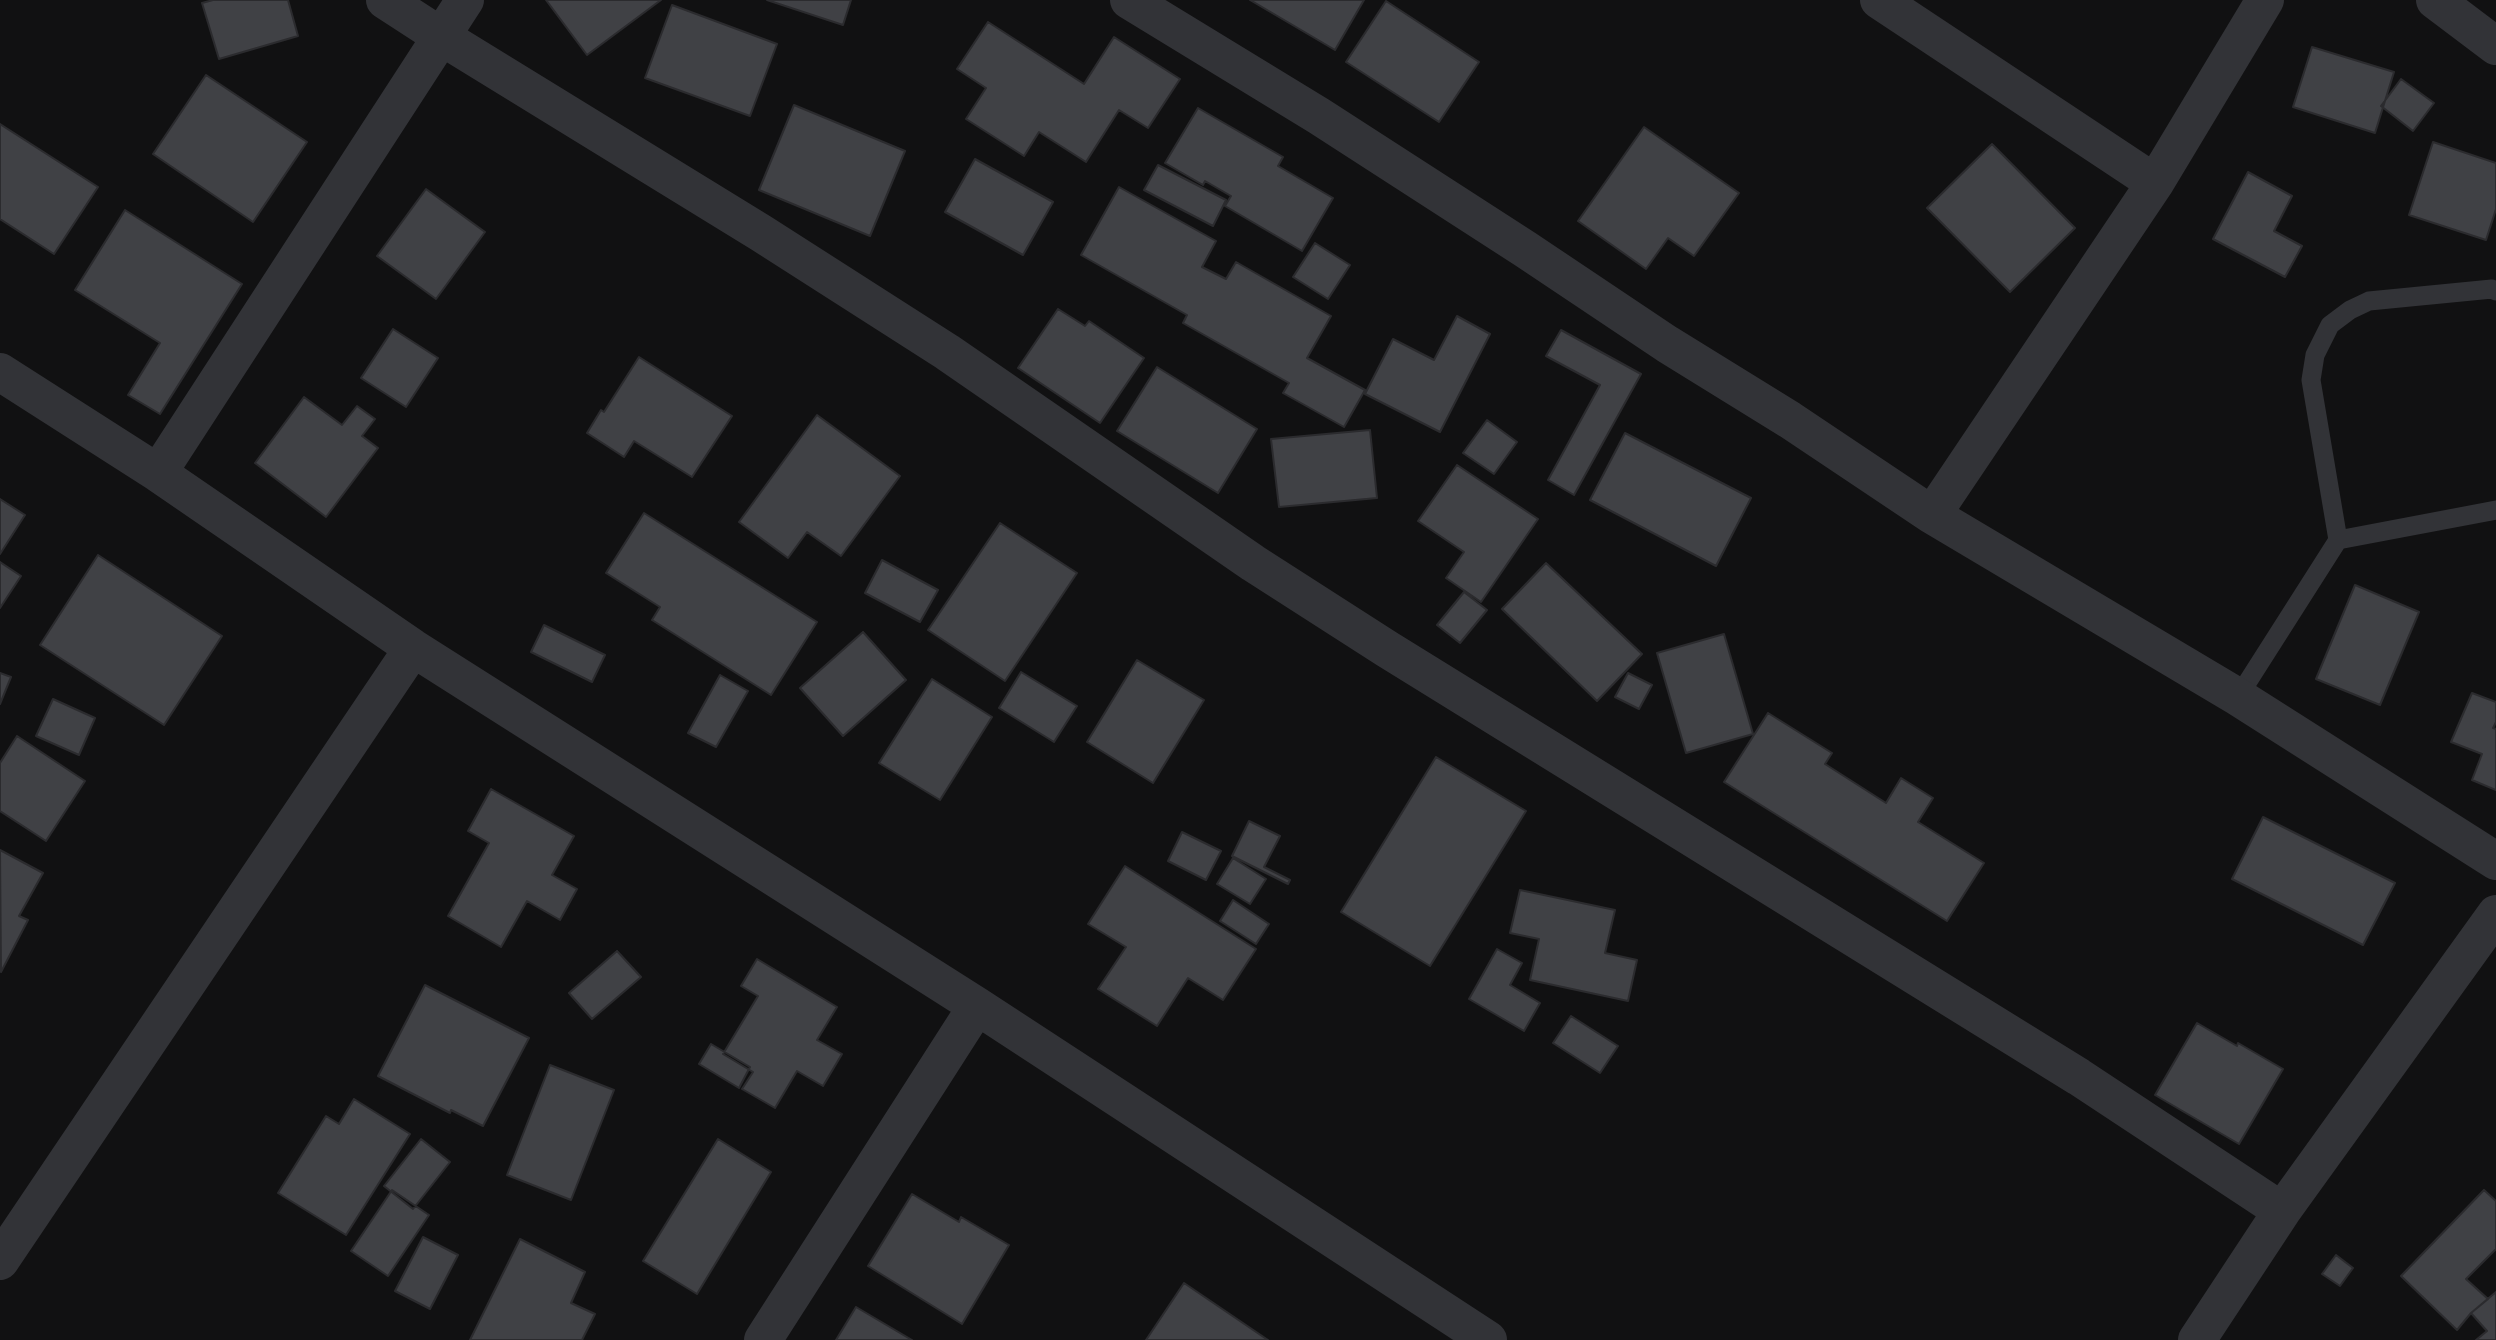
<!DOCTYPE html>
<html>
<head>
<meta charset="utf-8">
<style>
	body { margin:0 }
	canvas { display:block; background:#111112 }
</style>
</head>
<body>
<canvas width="2496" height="1340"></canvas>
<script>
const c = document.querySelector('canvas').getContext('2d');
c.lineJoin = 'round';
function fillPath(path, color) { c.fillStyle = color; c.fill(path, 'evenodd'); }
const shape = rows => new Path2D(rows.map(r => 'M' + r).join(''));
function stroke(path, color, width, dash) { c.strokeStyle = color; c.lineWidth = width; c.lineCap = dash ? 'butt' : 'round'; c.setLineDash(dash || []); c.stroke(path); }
const building = shape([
	[213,0,288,0,298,36,219,59,202,3,213,0],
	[546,0,661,0,587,55,546,0],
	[767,0,851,0,843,25,767,0],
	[1250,0,1364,0,1335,50,1250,0],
	[1386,1,1479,62,1439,122,1346,62,1386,1],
	[672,5,777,44,750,116,645,78,672,5],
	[988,22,1084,84,1114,37,1180,79,1148,128,1119,110,1086,162,1039,132,1024,156,966,119,986,88,957,69,988,22],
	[2312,47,2394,72,2375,133,2293,107,2312,47],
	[206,75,307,142,253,222,153,154,206,75],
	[2401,79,2434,103,2413,131,2381,106,2401,79],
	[794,105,905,151,870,236,759,190,794,105],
	[1198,108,1283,157,1278,166,1333,198,1302,251,1225,206,1231,196,1205,181,1203,185,1165,163,1198,108],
	[0,124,98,187,54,254,0,219,0,124],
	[1644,127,1739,193,1694,256,1668,238,1646,269,1578,221,1644,127],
	[2433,142,2496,163,2496,209,2486,240,2409,215,2433,142],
	[1992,144,2075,228,2010,292,1927,208,1992,144],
	[975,159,1053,202,1023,255,945,212,975,159],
	[1158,165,1226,200,1213,226,1144,190,1158,165],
	[2248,172,2292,196,2274,231,2302,246,2285,277,2213,239,2248,172],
	[1119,187,1216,241,1202,267,1226,279,1236,262,1331,316,1307,358,1365,390,1344,427,1283,393,1289,383,1183,323,1187,315,1081,255,1119,187],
	[426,189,485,232,436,299,377,256,426,189],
	[125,210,242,284,160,414,128,395,160,343,75,290,125,210],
	[1315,243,1350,265,1328,299,1293,277,1315,243],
	[1058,309,1085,326,1089,321,1144,358,1100,423,1018,368,1058,309],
	[1457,316,1490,334,1440,432,1365,394,1393,339,1434,360,1457,316],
	[393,329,438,358,406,407,361,378,393,329],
	[1561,330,1641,374,1574,495,1548,480,1600,385,1546,356,1561,330],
	[639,357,732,416,692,477,634,441,624,457,587,433,601,410,604,412,639,357],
	[1157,367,1257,429,1218,493,1117,431,1157,367],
	[304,397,342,425,357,406,375,419,362,436,378,448,326,517,255,463,304,397],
	[817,415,900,476,841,556,807,532,788,558,739,522,817,415],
	[1487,420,1517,442,1494,474,1463,453,1487,420],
	[1370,430,1377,498,1279,507,1271,439,1370,430],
	[1625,433,1751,498,1716,566,1590,500,1625,433],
	[1457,465,1538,519,1481,602,1446,578,1464,552,1418,521,1457,465],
	[0,499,25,515,0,554,0,499],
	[644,513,817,622,771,695,652,620,660,607,606,573,644,513],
	[1000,523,1077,573,1005,681,928,630,1000,523],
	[98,555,222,636,164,725,40,645,98,555],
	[882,560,938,590,920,622,865,593,882,560],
	[0,562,21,576,0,608,0,562],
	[1546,563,1642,654,1597,701,1502,609,1546,563],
	[2355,585,2419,612,2380,705,2316,679,2355,585],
	[1464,592,1487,610,1460,643,1437,625,1464,592],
	[544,625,605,655,592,682,531,652,544,625],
	[863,632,906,680,843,736,800,688,863,632],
	[1724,634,1753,734,1686,753,1657,653,1724,634],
	[1137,660,1204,700,1153,783,1087,742,1137,660],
	[1021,672,1077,706,1054,742,999,708,1021,672],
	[0,673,11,677,0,704,0,673],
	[1628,673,1652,685,1639,709,1615,697,1628,673],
	[720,675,748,691,716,747,688,733,720,675],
	[932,679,992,717,940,800,879,763,932,679],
	[2472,693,2496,702,2496,722,2493,728,2496,729,2496,790,2472,780,2482,754,2451,742,2472,693],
	[53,699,95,718,79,755,36,736,53,699],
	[1768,713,1832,753,1825,764,1886,803,1901,778,1933,798,1918,822,1984,863,1947,921,1724,782,1768,713],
	[17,736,85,781,46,841,0,811,0,763,17,736],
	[1436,757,1526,811,1430,966,1341,912,1436,757],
	[491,789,574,836,552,875,577,889,560,920,527,901,501,947,448,916,489,843,468,831,491,789],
	[2263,817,2395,883,2363,945,2232,879,2263,817],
	[1249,821,1280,836,1264,867,1290,880,1288,884,1232,856,1249,821],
	[1182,832,1221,851,1206,880,1168,861,1182,832],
	[0,850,43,873,19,916,28,920,1,972,0,850],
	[1233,858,1266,879,1250,904,1217,884,1233,858],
	[1125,866,1256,949,1223,1000,1188,978,1157,1026,1098,989,1126,947,1088,924,1125,866],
	[1520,890,1615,910,1605,953,1637,960,1628,1001,1530,980,1539,939,1510,933,1520,890],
	[1233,900,1269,924,1256,944,1220,921,1233,900],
	[1497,949,1522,963,1510,985,1540,1003,1524,1031,1469,999,1497,949],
	[617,951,641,977,592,1019,569,993,617,951],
	[757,959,837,1007,817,1040,842,1054,823,1086,797,1071,775,1108,742,1089,753,1072,723,1054,758,996,741,986,757,959],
	[425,985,529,1038,483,1126,451,1110,450,1113,378,1076,425,985],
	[1571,1016,1618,1046,1600,1073,1553,1043,1571,1016],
	[2197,1023,2237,1046,2238,1043,2283,1069,2239,1144,2155,1095,2197,1023],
	[711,1044,750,1067,739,1088,699,1064,711,1044],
	[550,1065,614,1090,571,1200,507,1175,550,1065],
	[354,1099,410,1134,346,1235,278,1193,326,1116,339,1124,354,1099],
	[421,1139,450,1162,413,1209,384,1186,421,1139],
	[718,1139,771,1172,697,1294,643,1261,718,1139],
	[392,1190,429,1215,388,1276,351,1251,392,1190],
	[2484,1190,2496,1201,2496,1249,2466,1279,2488,1299,2471,1313,2457,1330,2401,1276,2484,1190],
	[912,1194,959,1222,961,1217,1009,1245,962,1324,868,1266,912,1194],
	[423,1237,458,1255,430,1309,395,1291,423,1237],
	[520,1239,585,1272,571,1303,595,1314,582,1340,470,1340,520,1239],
	[2336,1255,2353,1268,2340,1286,2322,1274,2336,1255],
	[1184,1283,1268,1340,1146,1340,1184,1283],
	[2496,1292,2496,1340,2476,1340,2487,1331,2471,1313,2496,1292],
	[856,1307,912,1340,836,1340,856,1307]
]);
const lane = shape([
	[2338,540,2496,510],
	[2238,697,2338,540,2311,380,2315,355,2330,325,2350,310,2369,301,2492,289,2496,291]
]);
const street = shape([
	[385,0,442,37,761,233,947,352,1253,563,1387,649,2079,1077,2282,1211],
	[1129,0,1319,116,1525,249,1667,344,1790,420,1932,515,2238,697,2496,861],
	[1879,0,2155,183],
	[2435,0,2496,46],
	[0,372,158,473,413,648,977,1006,1488,1340],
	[158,473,465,0],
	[1932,515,2155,183,2265,0],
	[0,1261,413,648],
	[763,1340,977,1006],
	[2197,1340,2282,1211,2496,914]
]);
fillPath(building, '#404145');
stroke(building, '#2b2b2e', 2);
stroke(lane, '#323337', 19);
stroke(street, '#323337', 38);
</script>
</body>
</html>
